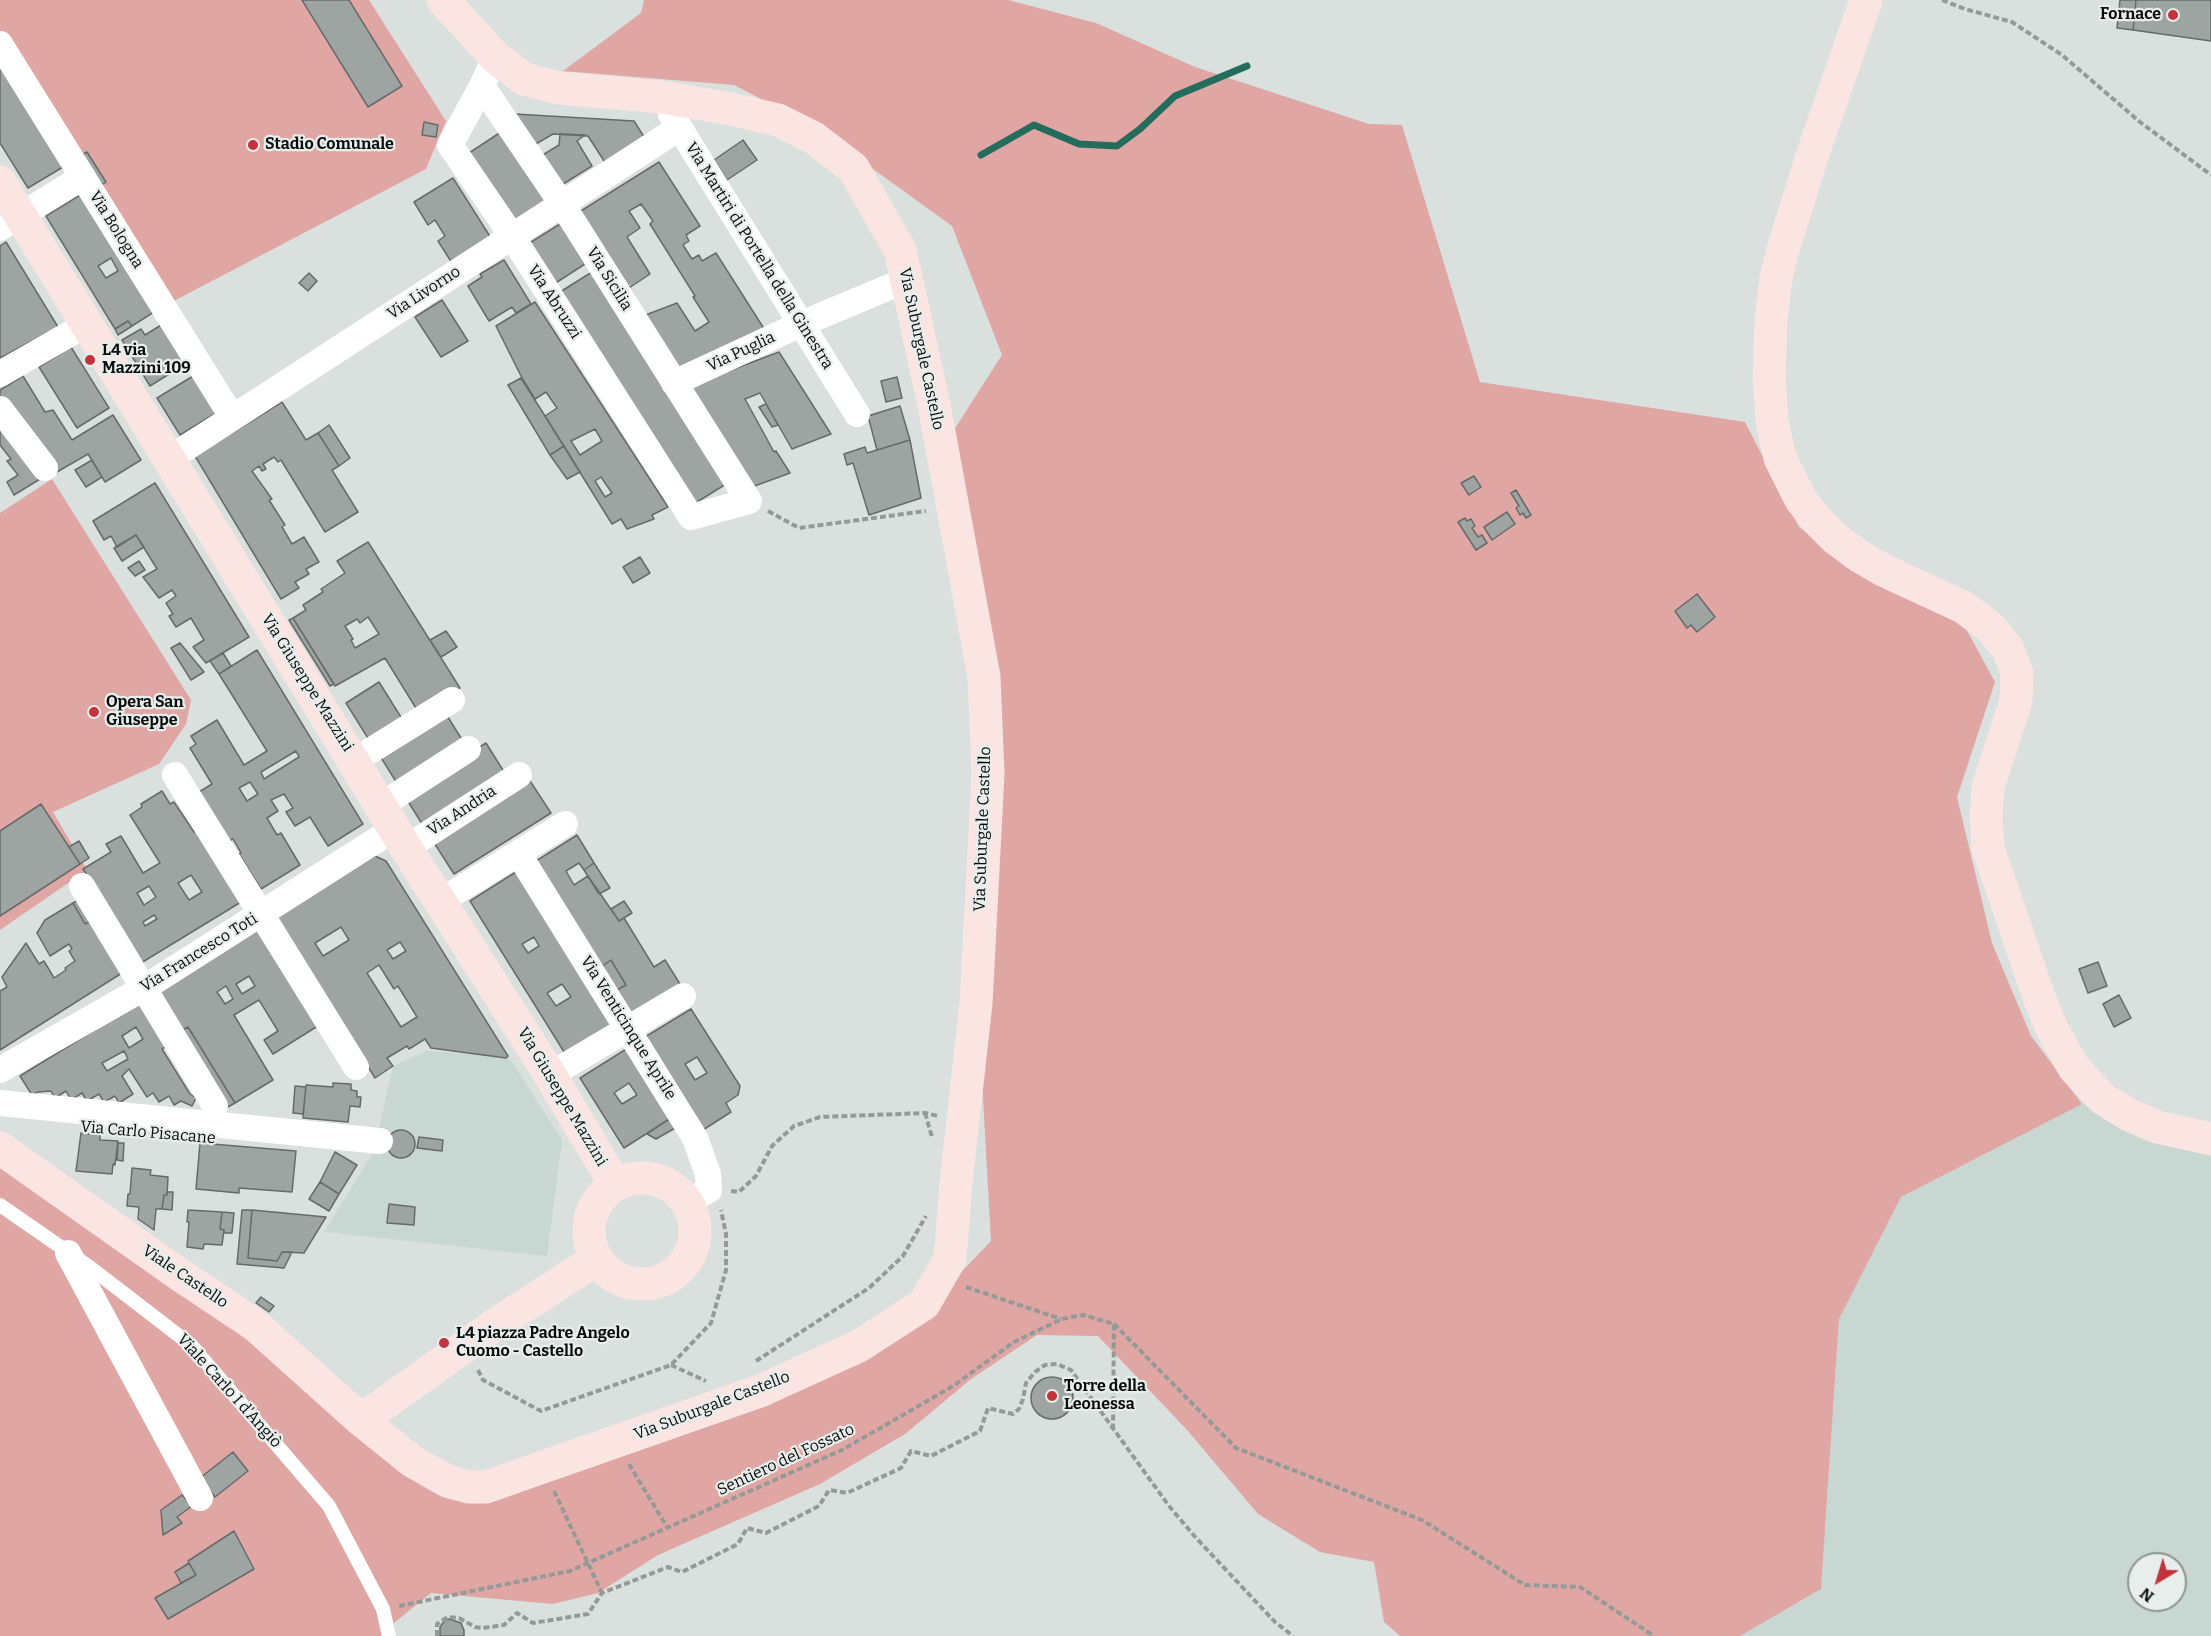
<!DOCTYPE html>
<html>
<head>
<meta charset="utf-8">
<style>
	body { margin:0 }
	#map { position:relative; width:2211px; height:1636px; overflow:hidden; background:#dae0de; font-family:Bitter,serif }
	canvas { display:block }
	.north { position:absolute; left:2127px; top:1552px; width:60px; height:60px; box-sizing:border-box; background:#e7eeeb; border:2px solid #8f9491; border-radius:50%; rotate:218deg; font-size:16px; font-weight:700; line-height:24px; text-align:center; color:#0a0c0b }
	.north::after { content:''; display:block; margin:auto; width:21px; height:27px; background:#c3333d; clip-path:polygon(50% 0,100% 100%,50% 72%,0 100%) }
</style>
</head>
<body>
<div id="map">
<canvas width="2211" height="1636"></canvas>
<div class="north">N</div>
</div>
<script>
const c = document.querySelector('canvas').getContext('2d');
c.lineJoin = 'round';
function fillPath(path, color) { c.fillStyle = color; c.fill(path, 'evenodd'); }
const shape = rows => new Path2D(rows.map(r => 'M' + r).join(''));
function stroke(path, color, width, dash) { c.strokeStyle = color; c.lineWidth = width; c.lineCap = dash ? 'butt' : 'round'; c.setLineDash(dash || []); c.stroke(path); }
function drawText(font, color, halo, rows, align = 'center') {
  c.font = font + ' Bitter,serif'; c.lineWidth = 4.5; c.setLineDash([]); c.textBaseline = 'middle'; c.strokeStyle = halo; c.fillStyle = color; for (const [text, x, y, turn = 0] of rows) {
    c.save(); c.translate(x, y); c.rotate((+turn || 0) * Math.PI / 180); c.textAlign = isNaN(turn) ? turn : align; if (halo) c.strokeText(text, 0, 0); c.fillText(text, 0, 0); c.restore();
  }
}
const built = shape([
	[427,1051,508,1056,562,1140,547,1256,324,1232,374,1151,393,1066],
	[2082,1104,2150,1140,2211,1149,2211,1636,1740,1636,1821,1589,1839,1319,1901,1197],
	[2139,1564,2175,1564,2175,1600,2139,1600]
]);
const green = shape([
	[0,0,369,0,446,121,426,169,170,303,0,31],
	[644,0,1008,0,1096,23,1195,67,1369,124,1402,125,1480,382,1745,422,1799,527,1862,576,1964,625,1995,682,1957,797,1992,943,2031,1036,2082,1104,1901,1197,1839,1319,1821,1589,1740,1636,1400,1636,1384,1622,1374,1562,1320,1552,1258,1514,1188,1431,1098,1336,1037,1335,971,1379,905,1434,820,1484,658,1555,598,1593,553,1604,431,1593,389,1627,389,1636,0,1636,0,1151,411,1464,486,1490,927,1308,991,1241,981,1063,997,697,936,458,1002,355,952,226,815,127,734,85,563,71,641,13],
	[52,479,191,700,186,724,159,764,53,812,87,870,0,930,0,513]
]);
const stream = shape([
	[981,155,1034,125,1079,144,1117,146,1140,129,1175,96,1247,66]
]);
const building = shape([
	[302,0,349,0,402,86,368,107,302,0],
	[2120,0,2136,0,2133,30,2117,28,2120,0],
	[2136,0,2211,0,2211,41,2133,30,2136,0],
	[0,53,68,164,28,188,0,143,0,53],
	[515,114,634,121,646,140,606,164,588,136,553,134,534,145,515,114],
	[424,122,438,125,436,137,422,135,424,122],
	[501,132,548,202,515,223,469,153,501,132],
	[560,134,585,135,577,141,592,166,560,186,541,156,559,145,560,134],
	[743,140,757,160,727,180,714,160,743,140],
	[87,152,106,182,97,188,78,157,87,152],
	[659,162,700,226,686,235,689,241,683,245,692,259,699,255,702,261,716,253,768,335,677,369,643,316,677,303,695,331,709,322,693,297,695,296,650,224,653,221,641,204,629,211,640,228,627,237,650,274,626,290,576,214,659,162],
	[453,178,491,238,452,263,438,241,445,236,435,220,428,225,414,202,453,178],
	[85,192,157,310,132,326,128,321,115,329,46,216,85,192],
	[111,258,118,271,106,278,98,266,111,258],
	[560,224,585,264,554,284,528,244,560,224],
	[6,242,58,327,0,358,0,246,6,242],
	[504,260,531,304,516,313,512,307,489,321,468,286,482,277,480,274,504,260],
	[592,272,726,484,694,504,560,292,592,272],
	[309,273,317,281,308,291,299,283,309,273],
	[442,300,468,341,441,357,415,317,442,300],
	[535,302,668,507,652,515,654,519,627,529,621,519,612,524,545,416,557,408,546,392,535,399,522,378,496,326,535,302],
	[595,429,602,441,580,455,571,441,595,429],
	[601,477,612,493,605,497,595,481,601,477],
	[128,321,132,326,118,335,115,329,128,321],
	[166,322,190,361,150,386,122,340,141,329,145,335,166,322],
	[71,347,109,408,77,428,39,367,71,347],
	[779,352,831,434,792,449,760,393,745,399,774,452,776,451,790,473,752,487,689,386,779,352],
	[198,373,221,410,180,435,157,398,198,373],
	[23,376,45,412,53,410,72,440,113,415,141,460,105,482,88,454,57,472,0,401,0,390,23,376],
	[897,377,902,398,886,402,881,381,897,377],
	[521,378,564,446,550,455,508,385,521,378],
	[282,402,306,440,318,433,339,466,332,470,358,512,325,532,281,460,278,462,274,457,263,464,266,469,262,471,259,466,252,471,272,499,269,500,285,525,282,527,292,544,304,537,319,562,306,569,309,574,295,582,299,588,281,599,195,456,282,402],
	[766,404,778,425,772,427,759,407,766,404],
	[900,406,910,440,877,450,868,416,900,406],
	[0,424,45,476,14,495,7,482,18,475,7,461,11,459,0,445,0,424],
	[329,425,350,458,339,466,318,433,329,425],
	[910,440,921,498,869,515,853,463,847,465,844,454,865,447,867,453,910,440],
	[564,446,580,472,567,479,550,455,564,446],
	[92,460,102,477,86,487,75,470,92,460],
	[1474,476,1481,487,1469,495,1461,483,1474,476],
	[155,483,249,637,206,663,193,647,204,640,191,618,176,627,169,616,173,614,166,603,176,596,172,590,159,598,143,577,157,569,136,535,117,547,111,536,104,540,93,521,155,483],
	[1516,490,1531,515,1526,518,1523,513,1520,515,1516,508,1519,506,1511,493,1516,490],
	[1507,512,1515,524,1492,540,1484,527,1507,512],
	[1465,518,1467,521,1471,519,1475,526,1472,528,1478,537,1482,535,1487,543,1476,550,1458,522,1465,518],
	[136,535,144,547,122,561,114,548,136,535],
	[368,542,460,688,419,713,385,658,335,686,293,618,306,610,303,605,323,592,321,589,345,573,337,561,368,542],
	[368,617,379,634,355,648,351,640,353,639,345,626,357,619,360,623,368,617],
	[640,557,650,573,633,583,623,567,640,557],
	[139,561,145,570,135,576,128,568,139,561],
	[1697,594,1715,617,1697,632,1691,625,1687,628,1675,611,1697,594],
	[293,618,334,684,330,686,289,620,293,618],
	[446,631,457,647,441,657,430,640,446,631],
	[180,643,204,672,191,680,171,648,180,643],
	[257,650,363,824,328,846,310,817,295,826,286,812,293,808,284,794,271,800,278,811,267,818,277,835,281,833,300,865,261,889,239,854,241,853,233,839,229,841,199,792,212,784,190,748,196,744,191,736,217,720,244,765,267,751,219,674,257,650],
	[296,751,299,757,264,779,261,772,296,751],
	[250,782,258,794,247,801,239,788,250,782],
	[223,653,231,666,219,674,210,661,223,653],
	[379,682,404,722,371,743,346,703,379,682],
	[446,714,466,746,400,788,380,756,446,714],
	[486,743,506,775,424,827,404,795,486,743],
	[530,781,551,813,454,874,431,838,530,781],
	[162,791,170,804,174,802,194,832,202,827,246,899,141,963,83,869,111,852,106,844,121,836,143,873,160,863,130,815,142,807,141,804,162,791],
	[191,875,202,892,189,900,178,883,191,875],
	[149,886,156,897,144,905,137,893,149,886],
	[154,915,157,919,145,926,143,922,154,915],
	[41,804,80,864,0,916,0,831,41,804],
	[577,835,594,863,584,870,579,863,566,871,574,885,588,876,619,921,624,918,654,967,665,960,680,984,632,1014,617,990,626,985,611,960,602,966,536,861,577,835],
	[79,841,89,858,80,864,69,847,79,841],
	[375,856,386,861,508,1056,506,1058,431,1048,425,1039,409,1049,407,1046,387,1058,393,1066,375,1078,276,917,375,856],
	[341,927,349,940,323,956,315,943,341,927],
	[400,942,406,951,393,959,387,950,400,942],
	[379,965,394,989,398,986,417,1017,401,1027,367,973,379,965],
	[594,863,610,888,599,894,584,870,594,863],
	[519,870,615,1025,566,1055,470,901,519,870],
	[534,937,539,946,528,953,522,944,534,937],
	[562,984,571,997,556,1006,547,993,562,984],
	[78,900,91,921,85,924,73,903,78,900],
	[624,901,632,913,619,921,611,909,624,901],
	[73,903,85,924,91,921,122,973,0,1050,0,991,7,987,2,977,26,943,39,964,44,961,54,978,66,970,65,968,75,961,69,951,72,949,69,944,50,956,37,933,45,920,73,903],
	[261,928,321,1024,273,1054,264,1040,278,1031,259,1000,234,1015,273,1080,235,1103,188,1027,181,1031,157,992,261,928],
	[249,976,255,986,242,994,236,984,249,976],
	[226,986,233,999,225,1004,217,992,226,986],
	[611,960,626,985,617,990,602,966,611,960],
	[2098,962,2107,986,2088,993,2079,969,2098,962],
	[2119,995,2131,1018,2114,1027,2103,1004,2119,995],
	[140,1002,167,1046,162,1049,190,1094,196,1098,192,1106,181,1101,174,1105,169,1096,159,1102,153,1093,147,1097,129,1069,122,1076,133,1094,119,1103,115,1096,104,1102,99,1094,87,1101,82,1093,71,1100,66,1091,55,1098,51,1091,38,1092,32,1095,20,1076,140,1002],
	[136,1027,143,1039,129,1048,122,1036,136,1027],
	[124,1051,128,1059,107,1071,102,1063,124,1051],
	[691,1009,740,1086,738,1095,726,1103,731,1112,703,1130,645,1037,691,1009],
	[697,1057,707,1073,695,1080,685,1064,697,1057],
	[188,1027,235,1103,228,1107,181,1031,188,1027],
	[628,1048,671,1118,624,1148,580,1078,628,1048],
	[629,1083,637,1095,622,1104,614,1093,629,1083],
	[333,1083,351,1084,351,1090,357,1091,357,1097,361,1097,360,1107,350,1106,348,1122,303,1118,306,1085,333,1087,333,1083],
	[295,1086,306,1087,303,1114,293,1113,295,1086],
	[671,1118,677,1127,656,1139,647,1134,671,1118],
	'387 1144a14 14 0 1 1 28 0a14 14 0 1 1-28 0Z',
	[81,1133,100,1135,100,1140,118,1141,115,1165,113,1164,112,1174,76,1171,81,1133],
	[419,1137,443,1140,442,1151,417,1148,419,1137],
	[118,1143,124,1143,123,1161,117,1160,118,1143],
	[200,1143,296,1151,292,1192,239,1188,239,1193,196,1189,200,1143],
	[335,1152,357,1165,339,1194,320,1182,335,1152],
	[132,1168,151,1170,150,1175,168,1177,167,1195,164,1195,162,1209,156,1209,154,1230,138,1219,139,1207,127,1206,128,1194,130,1194,132,1168],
	[320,1182,339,1194,329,1211,309,1199,320,1182],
	[167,1192,173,1192,172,1210,162,1209,164,1195,167,1195,167,1192],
	[389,1204,415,1207,414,1225,387,1223,389,1204],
	[188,1210,222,1212,220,1229,224,1230,222,1245,204,1244,203,1249,187,1247,189,1222,187,1222,188,1210],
	[242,1210,252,1210,248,1258,277,1261,282,1252,292,1252,284,1268,237,1264,242,1210],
	[252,1210,326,1217,304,1253,282,1252,277,1261,248,1258,252,1210],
	[222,1212,234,1213,232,1233,224,1233,224,1230,220,1229,222,1212],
	[261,1297,274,1306,269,1312,256,1303,261,1297],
	'1031 1398a21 21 0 1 1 42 0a21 21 0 1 1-42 0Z',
	[233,1452,248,1471,215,1497,200,1478,233,1452],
	[182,1495,192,1506,177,1517,182,1523,163,1535,161,1510,182,1495],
	[234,1531,254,1569,168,1619,155,1598,196,1575,188,1561,234,1531],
	[189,1563,196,1575,181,1583,175,1572,189,1563],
	[449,1619,461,1623,464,1630,464,1636,440,1636,440,1627,445,1620,449,1619]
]);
const path = shape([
	[1942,0,1965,9,2012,22,2062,55,2140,122,2211,175],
	[768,511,799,528,926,511],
	[925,1113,932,1137],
	[731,1191,739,1192,756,1176,772,1146,794,1126,820,1117,925,1113,938,1116],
	[966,1287,1061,1319],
	[1114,1324,1236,1448,1422,1520,1525,1585,1580,1587,1654,1636],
	[756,1361,869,1288,903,1256,926,1216],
	[671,1365,706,1381],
	[478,1370,483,1380,541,1411,671,1365,711,1323,726,1270,726,1234,721,1210],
	[629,1464,667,1527],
	[554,1491,602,1593],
	[399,1606,570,1571,842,1450,953,1386,1014,1342,1062,1319,1083,1315,1114,1324,1113,1428],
	[437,1636,437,1624,448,1617,459,1618,475,1627,483,1628,504,1625,517,1613,533,1623,588,1614,602,1593,668,1567,682,1572,738,1544,747,1528,766,1533,819,1506,829,1490,847,1493,901,1468,911,1451,931,1456,980,1431,988,1408,1013,1414,1019,1409,1023,1399,1026,1383,1035,1372,1045,1365,1057,1364,1071,1370,1169,1506,1197,1539,1275,1622,1293,1636]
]);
const lane = shape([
	[0,1205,91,1268,191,1345,329,1506,383,1609,389,1636]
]);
const street = shape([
	[0,44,232,417],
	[482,86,450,145,512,236,691,517,749,501,562,204,482,86,495,57],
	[671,114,857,414],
	[0,228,83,177],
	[0,374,87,324],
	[674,383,801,324,906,280],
	[0,409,45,468],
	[169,459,679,128],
	[354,761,452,700],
	[175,775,356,1067],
	[380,806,468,749],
	[406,848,519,775],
	[518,853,695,1138,708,1174,709,1190,688,1202],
	[82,886,215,1106],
	[441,901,565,824],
	[0,1070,144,988,394,829],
	[550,1075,683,996],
	[0,1103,380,1141],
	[68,1253,200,1498]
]);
const secondary = shape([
	[1866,0,1813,153,1782,253,1776,278,1771,320,1769,376,1772,421,1780,458,1801,500,1817,520,1836,539,1859,556,1883,570,1963,607,1990,627,2008,649,2017,673,2016,701,1988,787,1986,817,1988,848,2040,1000,2052,1029,2074,1068,2103,1099,2129,1115,2157,1127,2211,1139],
	[0,182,406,848,550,1075,615,1184],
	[0,1148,180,1275,255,1325,361,1420,412,1461,447,1481,469,1487,486,1487,503,1481,760,1391,859,1346,924,1304,950,1259,956,1183,976,1003,988,774,984,677,934,405,900,250,853,168,814,138,778,120,731,109,661,97,559,88,524,79,495,57,443,0],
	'589 1231a53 53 0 1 1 106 0a53 53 0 1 1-106 0Z',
	[361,1420,499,1322,597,1259]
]);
const markers = [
	[2173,15,6,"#c3333d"],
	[253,145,6,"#c3333d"],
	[90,360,6,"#c3333d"],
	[94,712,6,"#c3333d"],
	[444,1343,6,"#c3333d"],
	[1052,1396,6,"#c3333d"]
];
const poiNames = [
	["Fornace",2161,15,"right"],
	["Stadio Comunale",265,145],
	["L4 via",102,351],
	["Mazzini 109",102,369],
	["Opera San",106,703],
	["Giuseppe",106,721],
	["L4 piazza Padre Angelo",456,1334],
	["Cuomo - Castello",456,1352],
	["Torre della",1064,1387],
	["Leonessa",1064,1405]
];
const streetNames = [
	["Via Bologna",116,230,58],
	["Via Martiri di Portella della Ginestra",759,256,58],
	["Via Sicilia",609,279,58],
	["Via Livorno",424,293,-33],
	["Via Abruzzi",554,302,57],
	["Via Suburgale Castello",921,349,78],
	["Via Puglia",741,352,-25],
	["Via Giuseppe Mazzini",307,683,58],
	["Via Andria",462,811,-33],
	["Via Suburgale Castello",983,829,-88],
	["Via Francesco Toti",199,953,-32],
	["Via Venticinque Aprile",628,1028,58],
	["Via Giuseppe Mazzini",562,1097,59],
	["Via Carlo Pisacane",148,1133,5],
	["Viale Castello",185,1277,34],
	["Viale Carlo I d'Angiò",229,1391,48],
	["Via Suburgale Castello",712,1406,-21],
	["Sentiero del Fossato",786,1460,-25]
];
fillPath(built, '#c8d7d1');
fillPath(green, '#e0a6a3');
stroke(stream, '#246d5c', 7);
fillPath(building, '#9ea4a2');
stroke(building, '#666b69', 1.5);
stroke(path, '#959a98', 4, [6, 3]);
stroke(lane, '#fff', 14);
stroke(street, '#fff', 26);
stroke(secondary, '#fbe5e3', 33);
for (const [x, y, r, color] of markers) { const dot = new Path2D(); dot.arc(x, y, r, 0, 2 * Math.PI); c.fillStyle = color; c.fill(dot); stroke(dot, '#e7eeeb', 2); }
drawText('bold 16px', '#0a0c0b', '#e7eeeb', poiNames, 'left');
drawText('16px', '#0a0c0b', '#e7eeeb', streetNames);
</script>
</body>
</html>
